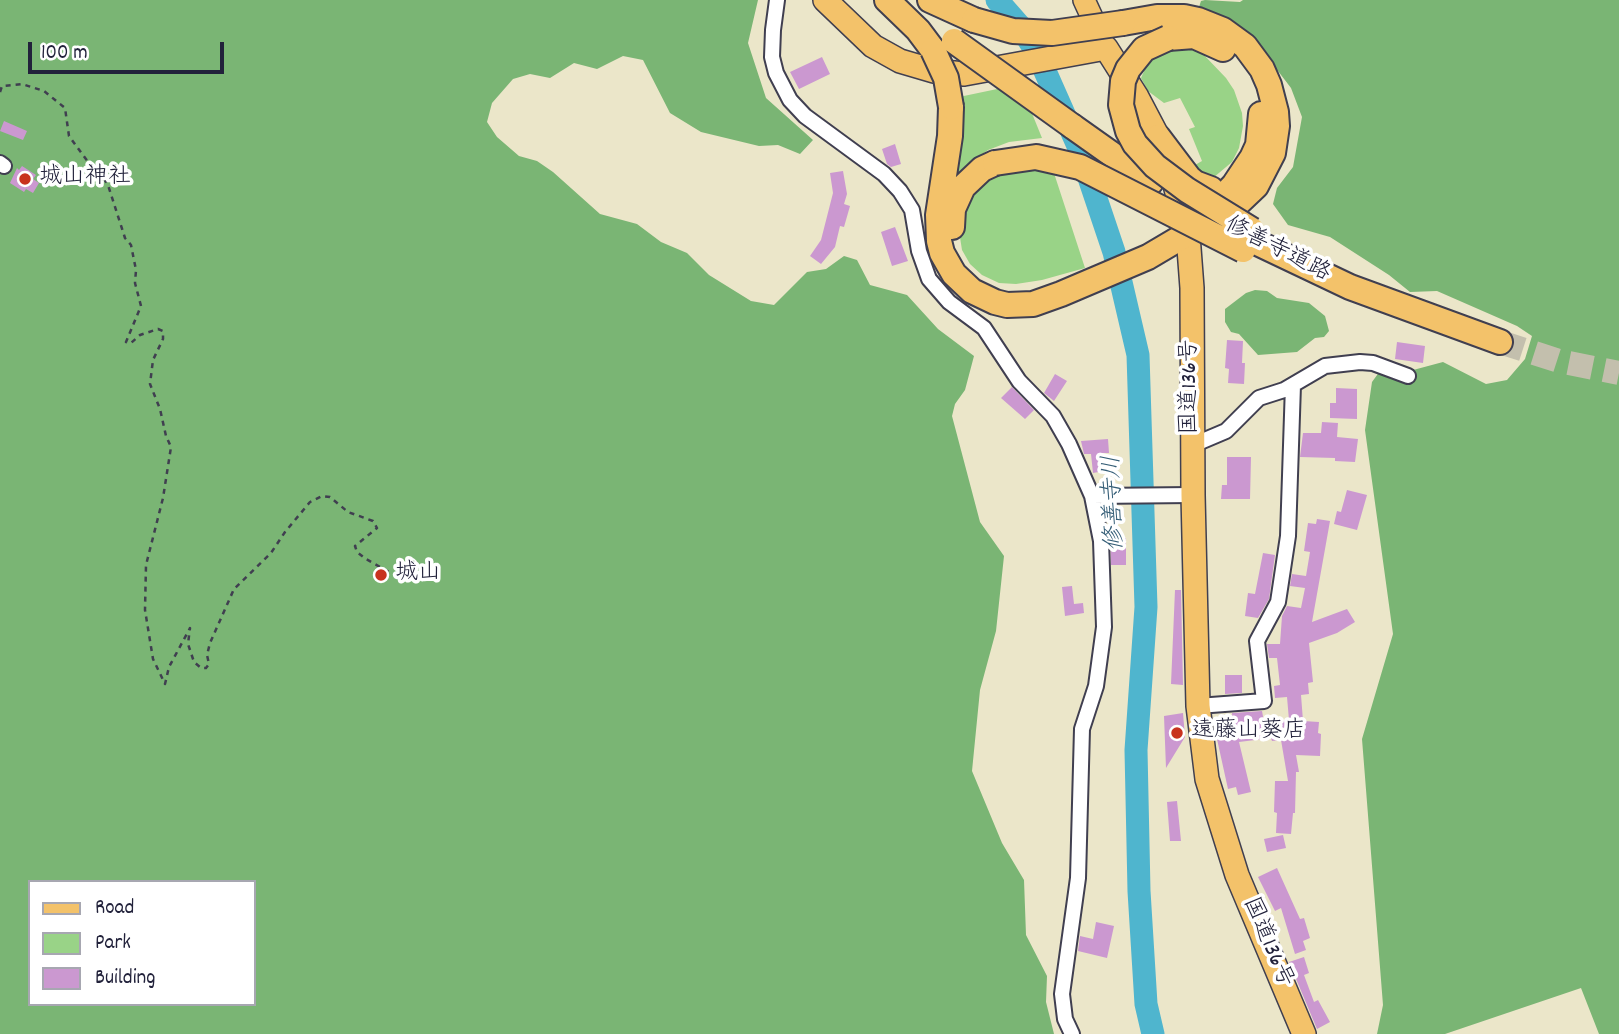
<!DOCTYPE html>
<html>
<head>
<meta charset="utf-8">
<style>
	body { margin:0 }
	#map { position:relative; width:1619px; height:1034px; overflow:hidden; background:#ebe6c9; font-family:Dekko,sans-serif }
	canvas { display:block }
	.legend { position:absolute; left:28px; top:880px; width:228px; height:126px; box-sizing:border-box; background:#fff; border:2px solid #a7a7b1; margin:0; padding:9px 12px; list-style:none; font-size:21px; color:#22223b }
	.legend li { display:flex; align-items:center; gap:14px; height:35px }
	.legend b { width:35px; border:2px solid #a7a7b1 }
	.scale { position:absolute; left:28px; top:42px; width:196px; height:32px; box-sizing:border-box; border:4px solid #22223b; border-top:0; padding-left:9px; font-size:21px; line-height:24px; white-space:nowrap; color:#22223b; -webkit-text-stroke:5px #fff; paint-order:stroke }
</style>
</head>
<body>
<div id="map">
<canvas width="1619" height="1034"></canvas>
<ul class="legend">
<li><b style="height:9px;background:#f3c26a"></b>Road</li>
<li><b style="height:19px;background:#99d387"></b>Park</li>
<li><b style="height:19px;background:#cb98d0"></b>Building</li>
</ul>
<div class="scale">100 m</div>
</div>
<script>
const c = document.querySelector('canvas').getContext('2d');
c.lineJoin = 'round';
function fillPath(path, color) { c.fillStyle = color; c.fill(path, 'evenodd'); }
const shape = rows => new Path2D(rows.map(r => 'M' + r).join(''));
function stroke(path, color, width, dash) { c.strokeStyle = color; c.lineWidth = width; c.lineCap = dash ? 'butt' : 'round'; c.setLineDash(dash || []); c.stroke(path); }
function drawText(font, color, halo, rows, align = 'center') {
  c.font = font + ' Dekko,"Klee One",sans-serif'; c.lineWidth = 7; c.setLineDash([]); c.textBaseline = 'middle'; c.strokeStyle = halo; c.fillStyle = color; for (const [text, x, y, turn = 0] of rows) {
    c.save(); c.translate(x, y); c.rotate((+turn || 0) * Math.PI / 180); c.textAlign = isNaN(turn) ? turn : align; if (halo) c.strokeText(text, 0, 0); c.fillText(text, 0, 0); c.restore();
  }
}
const green = shape([
	[1187,45,1204,55,1226,78,1234,90,1242,113,1243,126,1239,148,1232,162,1213,178,1198,173,1195,165,1202,161,1189,129,1195,127,1180,98,1164,103,1148,91,1141,78,1151,56],
	[1002,88,1029,106,1042,138,1009,142,988,150,963,168,952,184,959,97],
	[1006,167,1052,167,1085,268,1042,280,1016,284,999,283,982,275,970,264,962,250,959,231,966,200,977,187]
]);
const forest = shape([
	[0,0,758,0,748,43,766,98,813,140,800,154,778,145,759,146,701,132,670,113,643,60,623,56,597,69,574,63,550,78,530,74,513,79,492,103,487,122,497,137,519,156,537,161,553,172,600,214,637,224,661,242,687,253,709,275,751,301,774,305,807,272,826,269,844,256,857,260,870,285,907,295,938,329,974,356,965,390,955,404,952,416,980,522,1004,556,996,631,980,690,972,771,1002,843,1024,880,1026,935,1047,976,1046,1002,1054,1034,0,1034],
	[30,882,254,882,254,1004,30,1004],
	[1205,0,1240,2,1243,0,1619,0,1619,1034,1599,1034,1581,988,1445,1034,1377,1034,1383,1005,1362,739,1393,634,1365,430,1372,382,1380,371,1402,373,1443,362,1486,384,1507,380,1525,359,1532,336,1517,326,1437,291,1410,292,1389,275,1330,237,1288,225,1273,204,1277,188,1293,167,1302,117,1291,88,1262,50,1199,7,1201,1],
	[1255,290,1267,291,1277,298,1309,303,1325,316,1329,331,1324,337,1315,338,1297,352,1258,355,1239,334,1231,332,1225,322,1225,309,1246,293]
]);
const river = shape([
	[997,0,1020,26,1037,53,1079,148,1114,252,1138,355,1146,607,1136,750,1139,891,1146,1004,1153,1034]
]);
const building = shape([
	[822,57,830,74,799,89,790,72],
	[4,121,27,131,23,140,0,131],
	[895,144,901,164,891,167,887,164,882,149],
	[22,166,36,175,33,179,39,183,33,193,26,189,24,192,10,183,17,168,19,170],
	[843,171,847,194,844,204,850,206,844,227,840,226,835,247,821,264,810,256,821,240,833,193,830,173],
	[895,227,908,261,892,266,881,232],
	[1227,340,1243,341,1242,363,1245,363,1244,384,1228,383,1229,369,1225,368],
	[1397,342,1425,346,1423,363,1395,359],
	[1055,374,1067,381,1054,401,1044,393],
	[1012,387,1034,410,1025,419,1001,398],
	[1336,388,1357,389,1357,419,1330,418,1330,403,1336,403],
	[1322,422,1338,423,1337,437,1358,439,1355,462,1335,461,1335,458,1300,457,1303,433,1321,433],
	[1108,439,1109,453,1102,453,1104,471,1093,473,1091,454,1084,454,1081,441],
	[1227,457,1251,457,1250,499,1221,499,1222,485,1227,485],
	[1347,490,1367,495,1357,530,1334,524,1337,511,1341,512],
	[1317,519,1330,521,1312,622,1347,609,1355,622,1337,633,1309,643,1313,682,1308,683,1309,694,1301,695,1303,721,1319,722,1318,733,1321,734,1320,756,1296,755,1299,772,1296,772,1295,813,1293,813,1291,834,1276,833,1277,813,1274,812,1275,781,1288,781,1281,740,1272,741,1271,738,1239,742,1251,792,1238,795,1236,787,1228,789,1215,730,1233,726,1232,713,1262,711,1264,722,1289,720,1287,697,1275,698,1274,686,1280,685,1277,658,1269,658,1267,644,1280,644,1282,616,1287,606,1301,608,1305,588,1290,586,1292,574,1306,576,1310,552,1304,551,1308,523,1316,524],
	[1110,538,1126,538,1126,565,1111,565],
	[1263,553,1275,555,1269,599,1258,618,1245,616,1248,593,1255,594],
	[1072,586,1074,604,1083,603,1084,613,1065,616,1062,587],
	[1175,590,1181,590,1183,685,1171,684],
	[1225,675,1242,675,1242,693,1225,694],
	[1183,713,1185,737,1166,768,1164,716],
	[1177,801,1181,841,1170,841,1167,802],
	[1283,835,1286,848,1267,852,1264,839],
	[1277,868,1300,919,1304,918,1310,938,1303,941,1306,950,1295,954,1281,908,1275,911,1258,877],
	[1096,922,1114,926,1107,958,1078,951,1080,936,1093,939],
	[1304,957,1309,973,1304,975,1314,1002,1318,1000,1330,1022,1317,1029,1289,962]
]);
const motorwayTunnel = shape([
	[1500,342,1559,361,1619,373]
]);
const path = shape([
	[0,92,2,86,22,84,44,91,65,108,69,136,91,166,100,173,108,185,125,238,131,245,136,270,135,283,141,306,126,342,131,343,140,335,158,329,163,331,163,339,153,360,150,384,160,409,166,436,171,447,163,498,146,565,145,610,153,659,165,684,169,667,190,628,188,644,194,662,201,668,206,668,209,664,207,655,210,643,234,589,271,553,285,532,310,502,322,496,330,497,348,512,373,521,377,528,355,546,357,552,366,559,389,572]
]);
const minor = shape([
	[777,0,773,30,772,57,776,73,790,100,805,116,884,174,900,191,912,210,919,251,929,279,949,302,984,328,1019,381,1053,416,1069,444,1092,496,1101,541,1104,627,1096,686,1082,729,1078,878,1062,994,1065,1019,1072,1034],
	[0,163,4,166],
	[1193,445,1226,431,1259,398,1284,390,1325,366,1360,362,1373,363,1408,376],
	[1092,496,1193,495],
	[1198,706,1264,701,1257,641,1278,602,1288,536,1293,385]
]);
const primary = shape([
	[1084,0,1102,39]
]);
const trunk = shape([
	[825,0,873,46,900,61,934,71,964,74,1106,48,1137,97,1158,137,1174,181,1188,235,1192,288,1193,495,1198,706,1207,779,1237,875,1304,1034]
]);
const motorway = shape([
	[887,0,918,30,933,50],
	[930,0,974,20],
	[1168,38,1194,36,1223,49],
	[951,107,950,136,938,215,939,241,942,253,954,274,972,291,995,302,1007,305,1033,304,1061,294,1148,257,1236,205,1256,186,1273,153,1277,126,1276,112,1269,85,1262,69,1245,46,1223,30,1198,20,1184,17,1157,17,1123,23],
	[1072,126,1151,182],
	[1158,137,1189,178,1195,183,1211,189],
	[1214,206,1234,185,1252,158,1258,145,1261,114],
	[952,227,953,209,963,187,982,169,995,163],
	[1247,238,1350,287,1500,342]
]);
const motorwayBridge = shape([
	[974,20,1013,31,1052,33,1123,23],
	[1168,38,1144,49,1128,69,1123,81,1121,105,1128,131,1135,144,1155,166,1187,190,1252,230],
	[954,41,1072,126],
	[933,50,946,78,951,107],
	[995,163,1036,157,1080,167,1243,250]
]);
const markers = [
	[25,179,7,"#c8321e"],
	[381,575,7,"#c8321e"],
	[1177,733,7,"#c8321e"]
];
const poiNames = [
	["城山神社",39,179],
	["城山",395,575],
	["遠藤山葵店",1191,733]
];
const streetNames = [
	["修善寺道路",1277,251,27],
	["国道136号",1192,387,-90],
	["国道136号",1266,943,67]
];
const waterNames = [
	["修善寺川",1116,503,-92]
];
fillPath(green, '#99d387');
fillPath(forest, '#7ab574');
stroke(river, '#4fb5ce', 23);
fillPath(building, '#cb98d0');
stroke(motorwayTunnel, '#c3bfad', 24, [24, 12]);
stroke(minor, '#403f50', 18);
stroke(primary, '#403f50', 24);
stroke(trunk, '#403f50', 26);
stroke(motorway, '#403f50', 28);
stroke(path, '#403f50', 2.5, [5, 5]);
stroke(minor, '#fff', 14);
stroke(primary, '#f3c26a', 21);
stroke(trunk, '#f3c26a', 23);
stroke(motorway, '#f3c26a', 24);
stroke(motorwayBridge, '#403f50', 28, []);
stroke(motorwayBridge, '#f3c26a', 24);
for (const [x, y, r, color] of markers) { const dot = new Path2D(); dot.arc(x, y, r, 0, 2 * Math.PI); c.fillStyle = color; c.fill(dot); stroke(dot, '#fff', 2.5); }
drawText('23px', '#22223b', '#fff', poiNames, 'left');
drawText('23px', '#22223b', '#fff', streetNames);
drawText('italic 24px', '#345d76', '#fff', waterNames);
</script>
</body>
</html>
